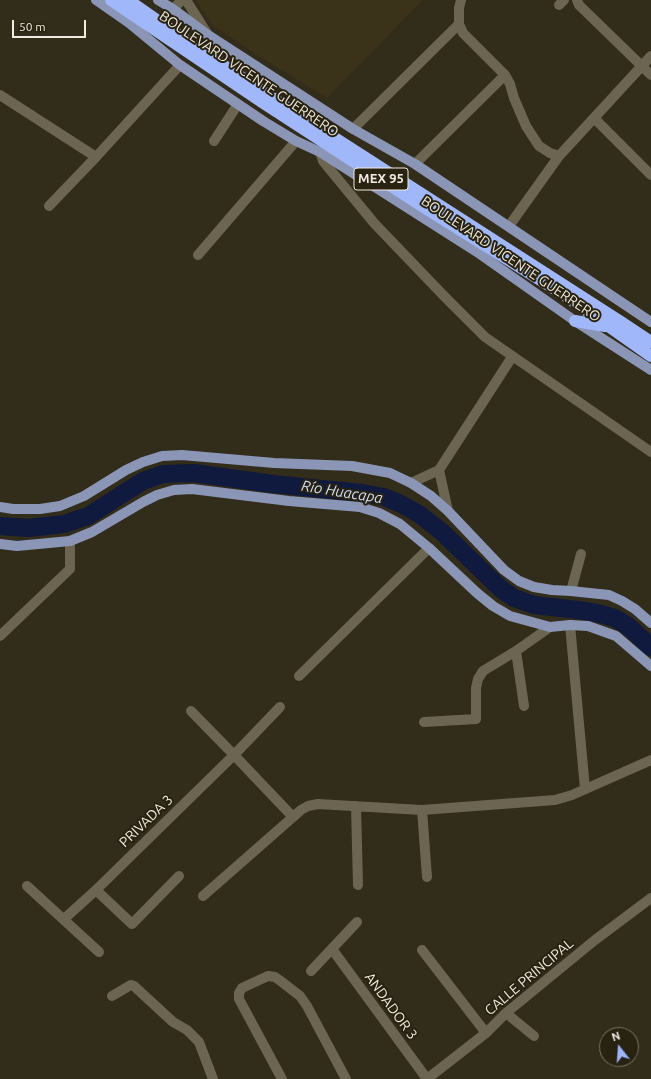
<!DOCTYPE html>
<html>
<head>
<meta charset="utf-8">
<style>
	body { margin:0 }
	#map { position:relative; width:651px; height:1079px; overflow:hidden; background:#322c1b; font-family:Ubuntu,sans-serif }
	canvas { display:block }
	.north { position:absolute; left:599px; top:1027px; width:40px; height:40px; box-sizing:border-box; background:#282211; border:1px solid #787264; border-radius:50%; rotate:343deg; font-size:11px; font-weight:700; line-height:16px; text-align:center; color:#efebe0 }
	.north::after { content:''; display:block; margin:auto; width:14px; height:18px; background:#9cb4fd; clip-path:polygon(50% 0,100% 100%,50% 72%,0 100%) }
	.scale { position:absolute; left:12px; top:20px; width:74px; height:18px; box-sizing:border-box; border:2px solid #efebe0; border-top:0; padding-left:5px; font-size:12px; line-height:14px; white-space:nowrap; color:#efebe0; -webkit-text-stroke:3px #282211; paint-order:stroke }
</style>
</head>
<body>
<div id="map">
<canvas width="651" height="1079"></canvas>
<div class="north">N</div>
<div class="scale">50 m</div>
</div>
<script>
const c = document.querySelector('canvas').getContext('2d');
c.lineJoin = 'round';
function fillPath(path, color) { c.fillStyle = color; c.fill(path, 'evenodd'); }
const shape = rows => new Path2D(rows.map(r => 'M' + r).join(''));
function stroke(path, color, width, dash) { c.strokeStyle = color; c.lineWidth = width; c.lineCap = dash ? 'butt' : 'round'; c.setLineDash(dash || []); c.stroke(path); }
function drawText(font, color, halo, rows, align = 'center') {
  c.font = font + ' Ubuntu,sans-serif'; c.lineWidth = 4; c.setLineDash([]); c.textBaseline = 'middle'; c.strokeStyle = halo; c.fillStyle = color; for (const [text, x, y, turn = 0] of rows) {
    c.save(); c.translate(x, y); c.rotate((+turn || 0) * Math.PI / 180); c.textAlign = isNaN(turn) ? turn : align; if (halo) c.strokeText(text, 0, 0); c.fillText(text, 0, 0); c.restore();
  }
}
const built = shape([
	[196,0,423,0,327,98,262,58,212,25]
]);
const river = shape([
	[0,526,28,528,64,524,88,516,143,481,163,474,194,473,273,484,362,493,384,497,401,504,419,514,442,532,501,589,514,598,534,605,578,610,597,613,615,618,628,626,651,647]
]);
const minor = shape([
	[186,0,208,35],
	[461,0,459,8,459,24,463,33,505,75,510,84,514,98,526,126,539,146,550,153,559,156],
	[577,0,579,5,651,75],
	[559,5,564,0],
	[173,9,182,0],
	[0,95,96,157],
	[594,118,651,175],
	[353,129,459,24],
	[214,141,238,104],
	[320,152,323,161,374,223,444,296,485,337,651,452],
	[415,164,505,75],
	[49,206,96,157,180,65],
	[509,226,559,156,651,56],
	[198,255,296,141],
	[439,470,448,511],
	[411,483,439,470,512,357],
	[571,591,581,554],
	[570,625,585,789],
	[0,636,70,569,70,541],
	[516,651,524,706],
	[299,676,429,548],
	[191,711,234,755,293,817],
	[424,722,476,719,476,688,478,679,483,671,516,651,550,627],
	[356,806,358,885],
	[422,810,427,877],
	[27,886,99,952],
	[96,890,132,924,179,876],
	[203,896,301,810,308,806,318,804,422,810,555,800,572,795,651,760],
	[64,919,96,890,234,755,280,707],
	[332,949,427,1079],
	[422,950,486,1033],
	[311,971,357,922],
	[112,996,129,986,131,985,134,986,173,1022,187,1030,199,1042,213,1079],
	[506,1013,534,1036],
	[282,1079,239,999,239,993,242,988,268,976,275,977,282,982,300,996,307,1006,346,1079],
	[427,1079,486,1033,506,1013,595,940,651,898]
]);
const major = shape([
	[96,0,129,23,180,65,263,121,296,141,320,152,477,252,575,321,651,370],
	[158,0,173,9,208,35,353,129,415,164,651,322],
	[0,507,13,509,40,509,60,506,84,496,126,470,143,462,162,456,182,455,274,463,352,466,390,473,411,483,431,496,448,511,504,570,519,581,534,587,552,590,571,591,609,595,622,601,635,609,651,623],
	[0,544,17,546,70,541,92,532,143,502,157,495,174,490,192,489,289,501,360,507,379,513,400,524,429,548,477,593,493,606,510,616,550,627,570,625,588,626,616,636,651,666]
]);
const highway = shape([
	[111,0,262,102,422,206,566,296,651,356],
	[128,0,188,42,274,99,621,322,651,342],
	[575,321,605,326]
]);
const shields = [
	[381,179,54]
];
const shieldNames = [
	["MEX 95",381,179]
];
const streetNames = [
	["BOULEVARD VICENTE GUERRERO",249,74,34],
	["BOULEVARD VICENTE GUERRERO",511,259,34],
	["PRIVADA 3",146,821,-44],
	["CALLE PRINCIPAL",529,977,-40],
	["ANDADOR 3",391,1006,54]
];
const waterNames = [
	["Río Huacapa",342,492,9]
];
fillPath(built, '#3b321a');
stroke(river, '#10193e', 18);
stroke(minor, '#6c6552', 10);
stroke(major, '#8b96b7', 10);
stroke(highway, '#a0b7fa', 12);
for (const [x, y, w] of shields) { const box = new Path2D(); box.roundRect(x - w / 2, y - 11, w, 22, 3); c.fillStyle = '#282211'; c.fill(box); stroke(box, '#efebe0', 1); }
drawText('bold 13px', '#efebe0', null, shieldNames);
drawText('14px', '#efebe0', '#282211', streetNames);
drawText('italic 15px', '#d4defb', '#282211', waterNames);
</script>
</body>
</html>
